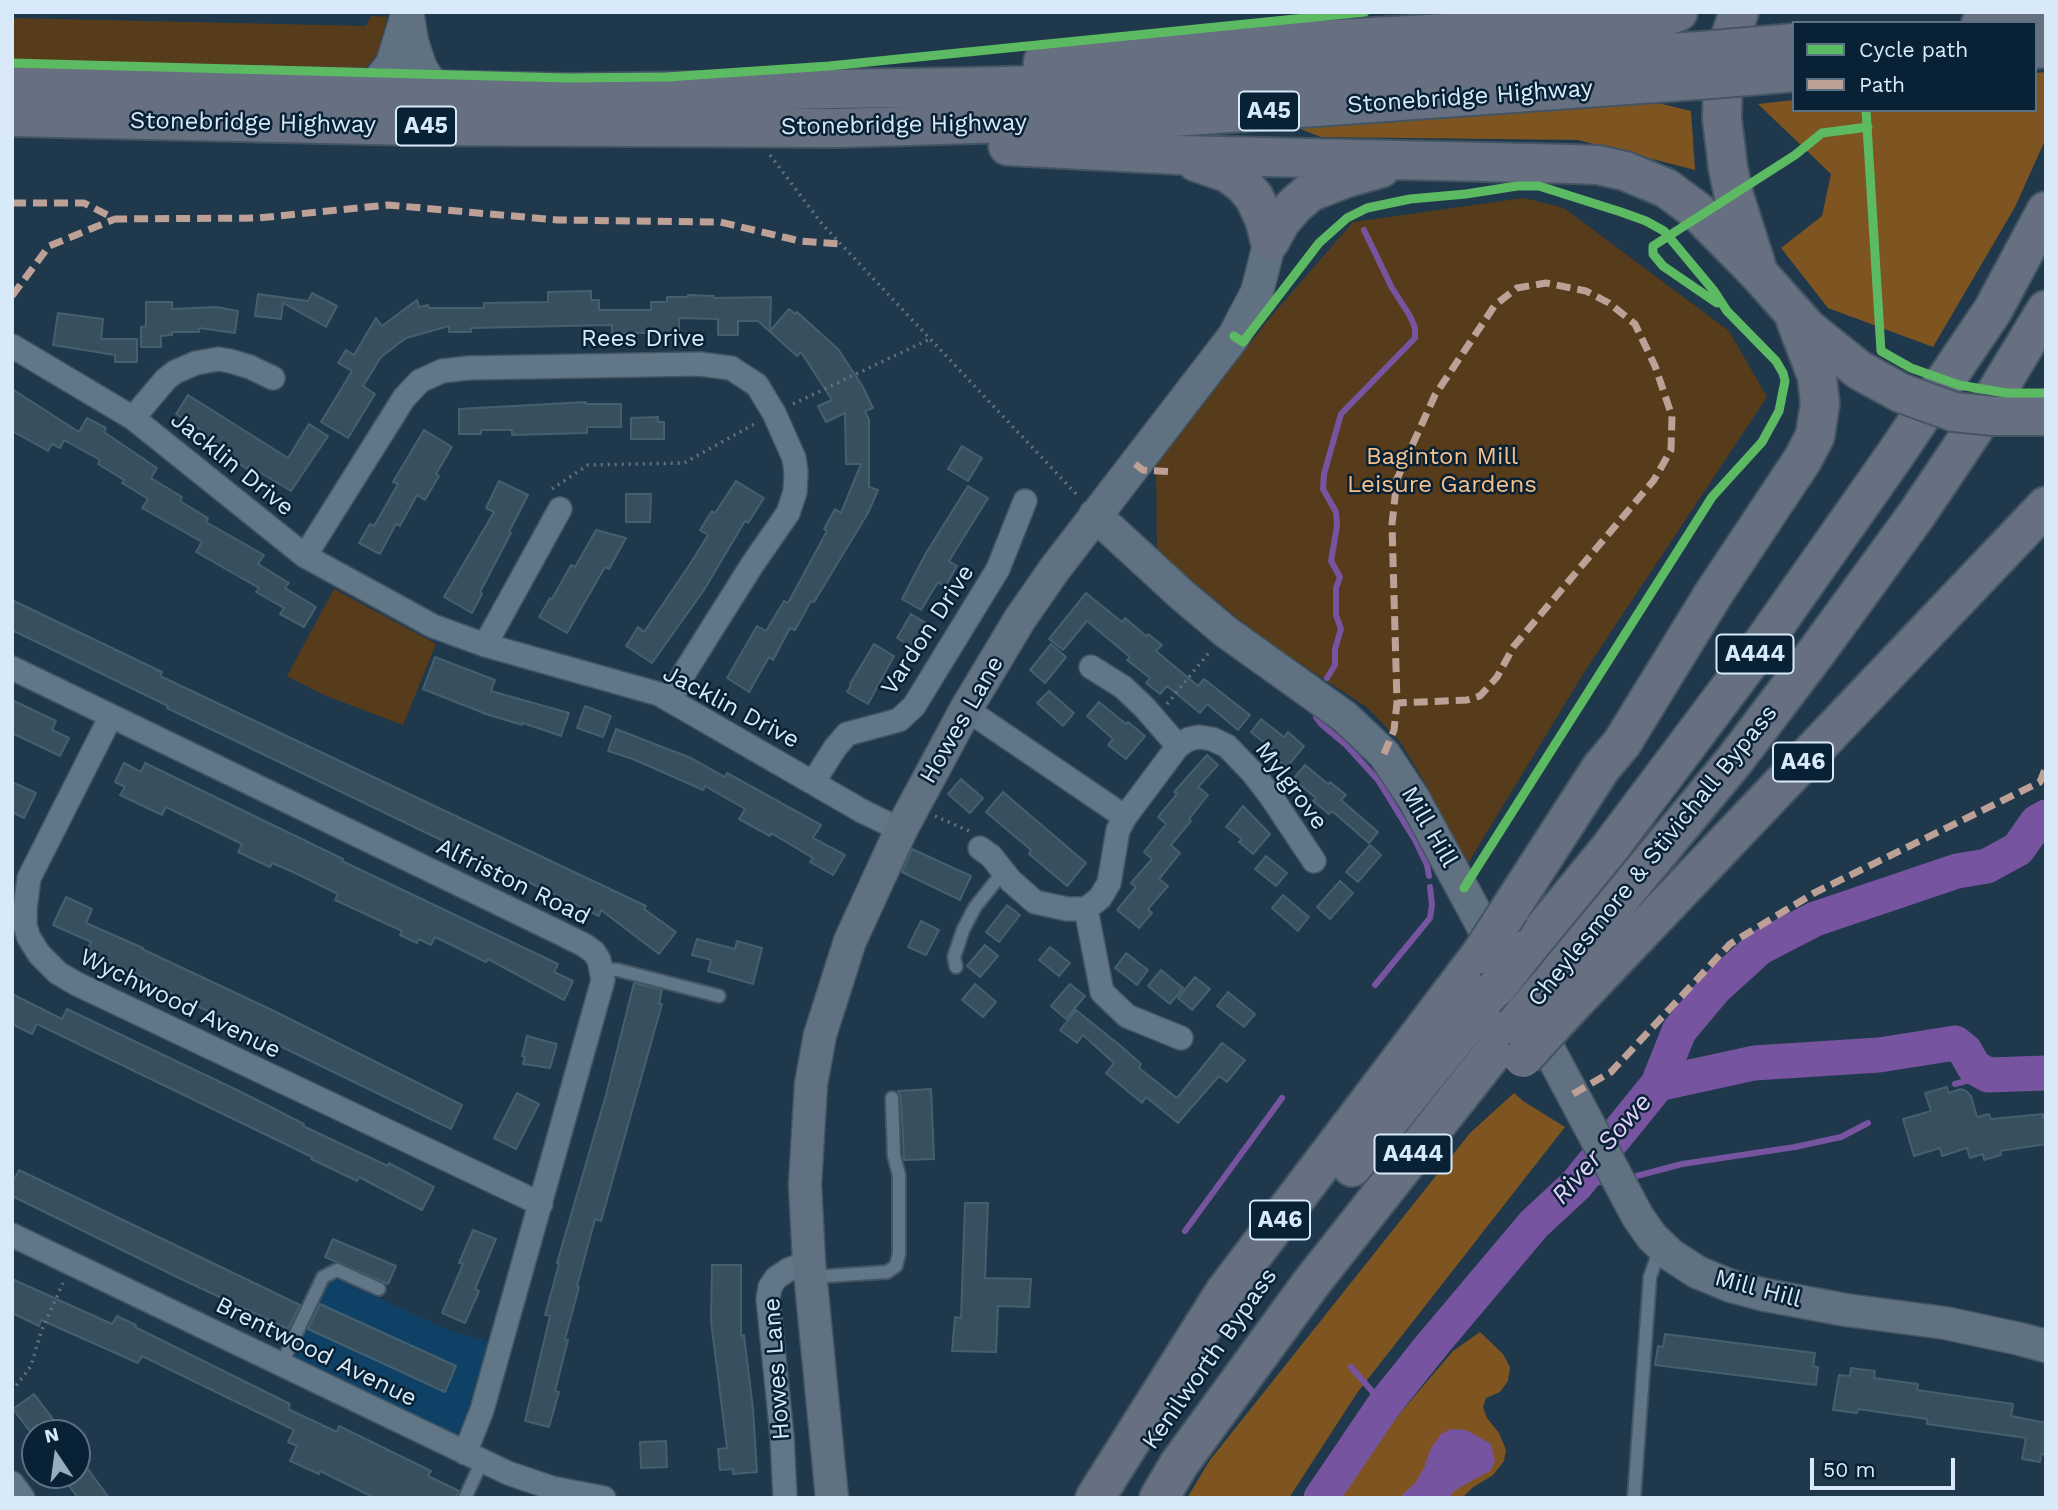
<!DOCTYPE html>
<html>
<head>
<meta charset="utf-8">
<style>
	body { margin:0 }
	#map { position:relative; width:2058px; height:1510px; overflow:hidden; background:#1f384b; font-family:"Work Sans",sans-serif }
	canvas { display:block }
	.frame { position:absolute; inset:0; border:14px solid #d8eafa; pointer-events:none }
	.legend { position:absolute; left:1792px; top:21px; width:245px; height:91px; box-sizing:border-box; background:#092135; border:2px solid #5c7184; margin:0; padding:9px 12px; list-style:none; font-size:21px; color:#d8eafa }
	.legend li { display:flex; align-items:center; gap:14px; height:35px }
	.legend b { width:35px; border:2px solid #5c7184 }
	.north { position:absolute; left:21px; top:1419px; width:70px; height:70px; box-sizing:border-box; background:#092135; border:2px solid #5c7184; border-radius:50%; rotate:347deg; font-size:19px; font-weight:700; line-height:28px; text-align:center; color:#d8eafa }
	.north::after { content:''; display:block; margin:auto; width:24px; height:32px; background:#97acbd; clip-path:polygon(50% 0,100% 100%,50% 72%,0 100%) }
	.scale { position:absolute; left:1810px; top:1458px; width:145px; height:32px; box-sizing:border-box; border:4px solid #d8eafa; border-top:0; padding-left:9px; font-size:21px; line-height:24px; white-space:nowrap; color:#d8eafa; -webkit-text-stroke:5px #092135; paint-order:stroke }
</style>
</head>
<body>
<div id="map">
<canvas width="2058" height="1510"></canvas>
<div class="frame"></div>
<ul class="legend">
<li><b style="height:9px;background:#5cba63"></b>Cycle path</li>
<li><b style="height:9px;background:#bda197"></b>Path</li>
</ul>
<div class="north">N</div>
<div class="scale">50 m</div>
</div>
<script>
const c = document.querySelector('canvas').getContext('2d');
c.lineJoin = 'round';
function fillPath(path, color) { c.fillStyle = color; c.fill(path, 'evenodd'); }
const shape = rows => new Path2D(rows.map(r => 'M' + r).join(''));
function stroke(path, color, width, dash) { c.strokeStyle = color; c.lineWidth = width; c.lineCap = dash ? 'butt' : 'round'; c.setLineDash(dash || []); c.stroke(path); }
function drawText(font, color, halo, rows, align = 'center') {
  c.font = font + ' "Work Sans",sans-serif'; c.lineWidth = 5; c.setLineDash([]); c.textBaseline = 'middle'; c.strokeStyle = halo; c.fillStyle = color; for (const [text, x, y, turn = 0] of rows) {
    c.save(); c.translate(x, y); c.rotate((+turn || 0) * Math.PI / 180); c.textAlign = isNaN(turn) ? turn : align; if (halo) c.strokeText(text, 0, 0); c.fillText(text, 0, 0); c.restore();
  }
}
const built = shape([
	[335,1278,453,1332,496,1343,462,1446,289,1363,328,1281]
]);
const green = shape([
	[371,16,387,17,378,53,363,71,12,63,12,18,366,26],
	[1524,198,1564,208,1729,331,1767,397,1585,671,1465,868,1428,788,1401,743,1368,708,1260,637,1157,551,1156,466,1268,320,1353,222],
	[334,589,436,644,403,725,324,695,287,676]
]);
const forest = shape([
	[2046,72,2046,138,2015,207,1933,347,1828,308,1781,248,1822,216,1831,174,1758,104,1794,100,1794,110,2035,110,2035,73],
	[1658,103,1691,111,1695,170,1578,140,1321,137,1290,125],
	[1514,1093,1523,1101,1565,1127,1357,1393,1289,1498,1187,1498,1210,1460,1470,1133],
	[1480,1332,1503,1354,1510,1367,1508,1381,1500,1392,1486,1398,1483,1407,1487,1418,1499,1433,1506,1450,1504,1461,1493,1475,1472,1488,1462,1498,1341,1498,1390,1425,1453,1351]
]);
const water = shape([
	[1451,1429,1466,1430,1491,1444,1495,1461,1490,1471,1464,1485,1453,1492,1450,1498,1399,1498,1415,1483,1424,1468,1430,1450,1441,1434]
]);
const stream = shape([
	[1327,678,1335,665,1335,649,1341,629,1336,615,1336,588,1340,577,1331,561,1337,526,1336,512,1323,489,1324,474,1341,414,1415,338,1415,328,1410,316,1392,288,1364,230],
	[1316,710,1316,717,1321,724,1346,745,1378,780,1415,840,1427,865,1429,876],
	[1375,985,1430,918,1432,905,1430,887],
	[1955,1084,1988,1075],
	[1629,1178,1682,1164,1795,1147,1841,1137,1868,1123],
	[1576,1185,1608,1181],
	[1185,1231,1282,1098],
	[1351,1367,1384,1405]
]);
const river = shape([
	[1658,1084,1679,1031,1715,988,1759,948,1815,919,1957,871,1987,866,2018,849,2037,822,2046,817],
	[1321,1498,1384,1405,1432,1345,1534,1224,1576,1185,1658,1084,1754,1063,1879,1055,1955,1043,1965,1051,1974,1067,1988,1075,2046,1073]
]);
const building = shape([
	[591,291,591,300,599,300,599,310,651,310,651,302,667,302,667,297,688,297,688,295,714,296,714,298,771,297,770,331,789,309,795,314,797,312,838,349,863,387,873,408,865,411,869,420,869,487,878,490,868,513,814,602,811,601,795,630,790,628,773,660,769,657,749,692,727,678,757,626,766,631,784,601,788,603,827,531,824,529,835,509,841,513,861,464,846,464,845,413,826,422,818,406,832,400,801,352,797,356,758,321,738,321,738,335,718,335,718,319,679,318,679,333,612,333,612,325,471,328,471,332,449,332,449,326,406,338,381,357,363,386,375,394,348,438,321,422,352,371,338,363,346,350,354,355,376,318,382,326,417,300,419,307,428,305,429,308,484,308,484,303,548,302,548,292,591,291],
	[312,293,337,306,326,327,283,303,281,319,255,316,258,294,308,301,312,293],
	[146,302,172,302,172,309,216,307,238,311,235,333,199,328,199,332,172,332,172,335,161,336,161,347,141,347,141,327,146,326,146,302],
	[58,313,103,319,101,339,137,339,137,362,115,362,115,355,53,345,58,313],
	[12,389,79,432,87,418,106,428,104,432,157,468,151,478,182,497,180,501,208,518,206,522,264,555,258,564,289,583,285,588,316,607,304,627,280,614,284,608,256,592,259,588,196,552,202,542,142,508,148,499,122,483,124,480,98,464,100,460,64,440,60,448,52,444,48,451,12,431,12,389],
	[188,395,288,458,309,424,328,436,291,491,249,466,247,469,201,439,205,433,176,414,188,395],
	[586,402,586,404,621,404,621,427,587,427,587,433,512,435,512,430,481,430,481,434,459,434,459,409,586,402],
	[658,417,658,422,664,422,664,439,631,439,631,418,658,417],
	[424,430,452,447,436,474,439,476,425,500,417,495,400,526,396,524,380,554,359,543,370,524,374,526,398,484,393,482,424,430],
	[962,446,982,458,968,481,948,469,962,446],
	[499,481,528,495,509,532,511,533,480,592,482,594,472,613,444,597,494,512,486,508,499,481],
	[736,481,764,498,748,523,745,521,704,590,652,663,626,646,638,627,644,632,690,564,708,535,700,530,712,511,715,513,736,481],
	[968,486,988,498,949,561,957,566,945,587,938,582,921,610,902,599,926,553,968,486],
	[626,494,651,494,650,522,626,522,626,494],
	[596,530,626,538,609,569,605,567,567,633,539,617,550,598,552,599,571,565,575,567,596,530],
	[1086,593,1122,622,1125,618,1146,636,1148,634,1162,645,1156,651,1198,686,1204,679,1250,715,1238,730,1207,704,1200,713,1167,686,1160,694,1146,683,1150,678,1127,660,1130,657,1087,621,1063,650,1049,639,1086,593],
	[12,600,162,672,160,676,646,906,644,909,676,932,659,954,601,910,599,916,167,708,168,706,12,630,12,600],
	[911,614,931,626,917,650,897,638,911,614],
	[874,644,894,656,868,704,847,692,851,685,850,684,874,644],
	[1051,644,1066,657,1045,683,1030,670,1051,644],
	[435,657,495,680,491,691,569,713,561,736,523,723,522,725,486,714,423,689,435,657],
	[1049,691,1074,713,1063,726,1037,703,1049,691],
	[12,700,56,721,52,730,69,738,60,756,12,733,12,700],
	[1099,702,1126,724,1128,722,1145,736,1126,759,1108,745,1113,739,1087,716,1099,702],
	[585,706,611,716,603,737,577,728,585,706],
	[1261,719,1284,737,1288,732,1304,746,1287,767,1270,754,1273,750,1251,732,1261,719],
	[616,729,691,758,725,777,727,773,821,825,813,838,845,855,833,875,810,862,813,858,771,833,770,836,739,819,745,809,705,786,703,790,633,759,608,751,616,729],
	[1207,755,1218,765,1198,787,1208,795,1189,819,1191,821,1171,845,1180,853,1159,879,1168,886,1148,909,1152,913,1139,928,1117,910,1136,887,1131,883,1152,859,1144,852,1166,824,1158,817,1177,794,1174,792,1207,755],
	[124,763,141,772,145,763,343,859,342,861,558,964,554,972,573,981,564,1000,488,959,486,962,435,937,431,945,419,939,417,943,400,935,402,931,335,900,338,894,293,872,272,863,270,867,238,852,242,844,166,807,162,815,120,795,125,787,115,782,124,763],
	[1305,765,1328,784,1330,782,1346,795,1341,800,1378,832,1369,843,1332,811,1329,814,1313,801,1316,798,1293,779,1305,765],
	[961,779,983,798,970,813,948,794,961,779],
	[12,782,36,793,24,818,12,812,12,782],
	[1003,792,1086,863,1067,886,1029,854,1031,850,986,812,1003,792],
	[1243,806,1270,834,1253,854,1239,842,1242,839,1226,827,1243,806],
	[1370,845,1381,855,1358,882,1346,872,1370,845],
	[912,849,971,876,960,900,902,872,912,849],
	[1266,856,1287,873,1276,886,1255,869,1266,856],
	[1340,881,1353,893,1330,919,1317,907,1340,881],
	[1283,895,1309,917,1298,931,1272,908,1283,895],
	[66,897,92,909,86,923,143,948,142,949,272,1010,462,1105,451,1129,150,983,151,981,86,952,91,942,53,925,66,897],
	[1007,905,1020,915,999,942,986,932,1007,905],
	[921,921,939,930,926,955,908,947,921,921],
	[697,939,735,949,737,941,762,948,753,984,708,971,711,960,692,955,697,939],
	[985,945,998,956,980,977,967,966,985,945],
	[1050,947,1070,963,1059,976,1039,960,1050,947],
	[1126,953,1148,970,1137,985,1115,968,1126,953],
	[1161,970,1183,988,1170,1004,1148,986,1161,970],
	[1195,977,1210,989,1192,1010,1178,998,1195,977],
	[634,983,662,990,659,1004,662,1004,601,1221,595,1219,577,1286,579,1287,565,1339,568,1340,555,1391,559,1392,549,1427,525,1421,550,1316,545,1315,559,1264,557,1263,606,1095,634,983],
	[975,984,996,1002,983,1017,962,1000,975,984],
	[1070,984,1085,996,1066,1019,1051,1006,1070,984],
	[1228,992,1255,1014,1244,1027,1217,1006,1228,992],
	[12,994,62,1019,67,1009,241,1092,304,1124,303,1126,388,1166,389,1163,434,1187,422,1210,359,1177,357,1181,311,1159,312,1157,37,1024,32,1034,12,1024,12,994],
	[1076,1010,1122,1047,1141,1064,1139,1068,1177,1098,1222,1043,1245,1060,1227,1082,1219,1076,1178,1123,1146,1097,1142,1103,1106,1073,1114,1063,1083,1035,1077,1043,1060,1030,1076,1010],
	[527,1036,557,1044,550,1068,523,1064,525,1057,522,1056,527,1036],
	[1947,1087,1949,1093,1961,1089,1966,1091,1971,1096,1977,1117,1989,1114,1991,1119,2043,1114,2043,1118,2046,1118,2046,1144,2000,1151,2001,1155,1984,1160,1983,1154,1970,1158,1967,1148,1942,1156,1940,1148,1914,1156,1903,1119,1931,1111,1925,1093,1947,1087],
	[931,1089,934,1159,904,1160,901,1098,898,1091,931,1089],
	[517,1093,539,1104,516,1149,494,1138,517,1093],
	[19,1170,300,1305,288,1329,181,1279,12,1196,12,1184,19,1170],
	[965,1203,988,1203,985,1278,1031,1279,1029,1307,998,1306,996,1352,952,1351,955,1317,961,1318,965,1203],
	[473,1230,496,1239,475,1289,479,1291,465,1323,442,1313,463,1264,459,1263,473,1230],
	[333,1239,396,1266,388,1284,325,1257,333,1239],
	[712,1265,741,1265,741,1336,744,1335,753,1409,757,1472,733,1474,733,1469,720,1470,718,1449,727,1448,711,1321,712,1265],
	[12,1279,112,1324,117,1316,136,1325,135,1327,290,1404,288,1409,337,1432,339,1426,431,1471,428,1476,459,1491,456,1498,375,1498,320,1471,319,1474,290,1461,297,1446,288,1442,294,1430,142,1356,138,1363,41,1320,39,1326,12,1313,12,1279],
	[320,1304,456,1366,445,1392,308,1329,320,1304],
	[1665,1334,1815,1353,1813,1366,1818,1367,1816,1385,1655,1365,1658,1346,1663,1347,1665,1334],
	[1851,1368,1875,1371,1874,1378,1918,1384,1917,1390,2013,1404,2011,1416,2046,1423,2046,1455,2041,1454,2040,1462,2022,1459,2026,1438,1927,1424,1927,1419,1858,1409,1857,1413,1833,1410,1839,1375,1850,1376,1851,1368],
	[34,1394,50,1415,62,1433,31,1433,13,1409,34,1394],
	[666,1441,667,1467,641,1468,640,1442,666,1441],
	[77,1454,109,1498,78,1498,61,1475,77,1475,77,1454]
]);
const path = shape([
	[770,155,822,224,1079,497],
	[1562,193,1646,221,1664,231,1714,291,1727,311],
	[1286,285,1319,243,1347,218,1382,204,1410,199,1476,192],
	[793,404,930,339],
	[552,489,588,465,684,463,758,422],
	[1167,704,1211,650],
	[935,816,969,831],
	[12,1391,31,1366,41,1332,63,1283]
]);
const lane = shape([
	[956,967,954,957,963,930,975,907,1004,871],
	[602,969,618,970,719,996],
	[811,1277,887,1272,896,1266,899,1254,899,1175,894,1156,892,1098],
	[281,1365,323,1277,337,1270,379,1289],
	[465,1498,482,1461],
	[1634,1498,1650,1277,1660,1248]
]);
const street = shape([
	[12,346,133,418,305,556,433,626,485,645,659,694,862,811,901,830],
	[133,418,166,379,175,372,196,363,218,359,230,361,250,367,273,378],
	[305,556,404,398,420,381,442,371,468,368,699,364,731,368,757,385,774,413,794,458,796,472,795,492,788,513,752,565,686,670,671,699],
	[485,645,560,509],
	[1091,667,1123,687,1145,708,1178,746,1189,739,1199,737,1212,739,1227,746,1252,772,1270,795,1314,861],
	[12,668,558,932,584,945,594,952,599,960,603,980,482,1410,465,1453],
	[966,709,1125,817],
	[111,716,29,878,25,909,25,926,29,938,39,954,58,973,77,984,541,1204],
	[814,781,835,748,847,734,899,720,914,706,998,569,1025,501],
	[980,848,991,856,1011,881,1035,902,1067,909,1086,909,1100,898,1109,883,1118,830,1125,817,1178,746],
	[1086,909,1102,992,1127,1016,1181,1038],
	[12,1235,508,1473,552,1488,604,1498],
	[12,1483,23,1498],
	[785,1498,782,1436,768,1299,770,1287,776,1278,788,1270,809,1262]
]);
const secondary = shape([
	[408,17,412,41,420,66,427,78,441,91],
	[364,90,377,83,392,64,407,15],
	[1095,515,1182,595,1226,632,1345,717,1384,754,1414,799,1500,958],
	[1531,1016,1638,1217,1652,1237,1671,1255,1697,1272,1731,1286,1765,1295,1846,1310,1945,1323,2020,1339,2046,1346],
	[832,1498,809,1262,805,1184,811,1084,820,1035,850,941,901,830,966,709,1020,619,1054,570,1234,336,1257,292,1270,241]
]);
const highway = shape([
	[1739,12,1727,47,1723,69,1722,119,1728,168,1734,196,1756,265],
	[1981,23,2046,16],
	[1760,46,1794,43],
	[2035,49,2046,48],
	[1043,62,1227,45,1629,23,1651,21,1678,12],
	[1761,75,1794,72],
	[12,81,570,93,964,87,1201,81,1701,51],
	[12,117,416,126,839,128,1145,119,1698,80],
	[1008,146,1179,155,1572,164,1598,165,1625,171,1666,188,1697,211,1759,274,1807,328,1859,370],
	[1196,162,1228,173,1243,184,1254,197,1264,218,1270,241],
	[1270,241,1281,221,1294,206,1310,192,1346,178,1381,168],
	[1510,909,1601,768,1622,743,1714,593,1803,459,1815,436,1820,404,1817,376,1796,321],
	[1527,949,1609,849,1753,657,1895,455,1993,310,2046,211],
	[1548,986,1734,761,1818,650,1917,514,1974,429,2046,310],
	[1564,1013,2046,506],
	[1352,1167,1496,988],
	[1095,1498,1224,1293,1481,954],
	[1159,1498,1179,1464,1312,1282,1515,1025]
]);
const highwayBridge = shape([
	[1701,51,1760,46],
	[1698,80,1761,75],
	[1859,370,1901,393,1954,412,1994,416,2046,416],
	[1481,954,1510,909],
	[1496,988,1527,949],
	[1515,1025,1548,986],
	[1523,1058,1564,1013]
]);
const quiet = shape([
	[12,203,84,203,115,219,258,218,388,205,558,220,720,222,800,241,842,244],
	[12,296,49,246,115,219],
	[1135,464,1143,470,1175,472],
	[1384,754,1394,730,1397,703,1392,524,1397,479,1435,395,1495,305,1517,288,1546,283,1586,291,1609,303,1635,324,1655,366,1672,416,1671,450,1654,480,1514,646,1497,677,1480,696,1467,700,1397,703],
	[1573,1094,1611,1072,1730,944,1814,893,2040,782,2046,767]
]);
const cycleway = shape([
	[12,63,566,78,667,77,829,66,1365,12],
	[1866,110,1881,351,1911,368,1959,385,2006,393,2046,393],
	[1717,303,1663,266,1653,254,1653,246,1795,155,1822,133,1868,127],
	[1234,336,1243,342,1319,243,1347,218,1367,208,1410,199,1466,194,1517,186,1539,186,1621,212,1646,221,1664,231,1714,291,1727,311,1776,361,1783,373,1785,381,1779,411,1762,442,1712,497,1464,888]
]);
const shields = [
	[1269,111,60],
	[426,126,60],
	[1755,654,77],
	[1803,762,60],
	[1413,1154,77],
	[1280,1220,60]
];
const shieldNames = [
	["A45",1269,111],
	["A45",426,126],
	["A444",1755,654],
	["A46",1803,762],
	["A444",1413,1154],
	["A46",1280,1220]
];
const streetNames = [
	["Stonebridge Highway",1470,97,-4],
	["Stonebridge Highway",253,123,1],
	["Stonebridge Highway",904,125,-1],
	["Rees Drive",643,339],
	["Jacklin Drive",232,464,39],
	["Vardon Drive",928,630,-57],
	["Jacklin Drive",731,707,28],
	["Howes Lane",962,720,-60],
	["Mylgrove",1291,786,53],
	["Mill Hill",1429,827,60],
	["Cheylesmore & Stivichall Bypass",1653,856,-51],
	["Alfriston Road",513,882,26],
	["Wychwood Avenue",180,1004,26],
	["Mill Hill",1758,1289,15],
	["Brentwood Avenue",316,1352,26],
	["Kenilworth Bypass",1210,1359,-55],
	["Howes Lane",777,1369,-94]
];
const parkNames = [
	["Baginton Mill",1442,457],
	["Leisure Gardens",1442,485]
];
const waterNames = [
	["River Sowe",1602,1149,-49]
];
fillPath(built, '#0f4166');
fillPath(green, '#573c1b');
fillPath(forest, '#7e5520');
fillPath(water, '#77549f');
stroke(stream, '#77549f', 6);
stroke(river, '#77549f', 35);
fillPath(building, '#38505d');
stroke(building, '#44606f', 2);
stroke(lane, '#435462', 16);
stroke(street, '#435462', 26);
stroke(secondary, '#435462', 35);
stroke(highway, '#435462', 42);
stroke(path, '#607281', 3.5, [2, 5]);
stroke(lane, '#617687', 12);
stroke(street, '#617687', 23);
stroke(secondary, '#607182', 32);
stroke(highway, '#667080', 38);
stroke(highwayBridge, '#435462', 42, []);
stroke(highwayBridge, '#667080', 38);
stroke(quiet, '#bda197', 7, [14, 7]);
stroke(cycleway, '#5cba63', 9);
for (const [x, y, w] of shields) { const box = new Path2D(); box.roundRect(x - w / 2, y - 19.5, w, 39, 5); c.fillStyle = '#092135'; c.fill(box); stroke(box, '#d8eafa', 2); }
drawText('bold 23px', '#d8eafa', null, shieldNames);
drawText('24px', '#d8eafa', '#092135', streetNames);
drawText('24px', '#f6c089', '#092135', parkNames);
drawText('italic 26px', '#e5d1fc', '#092135', waterNames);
</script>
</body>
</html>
